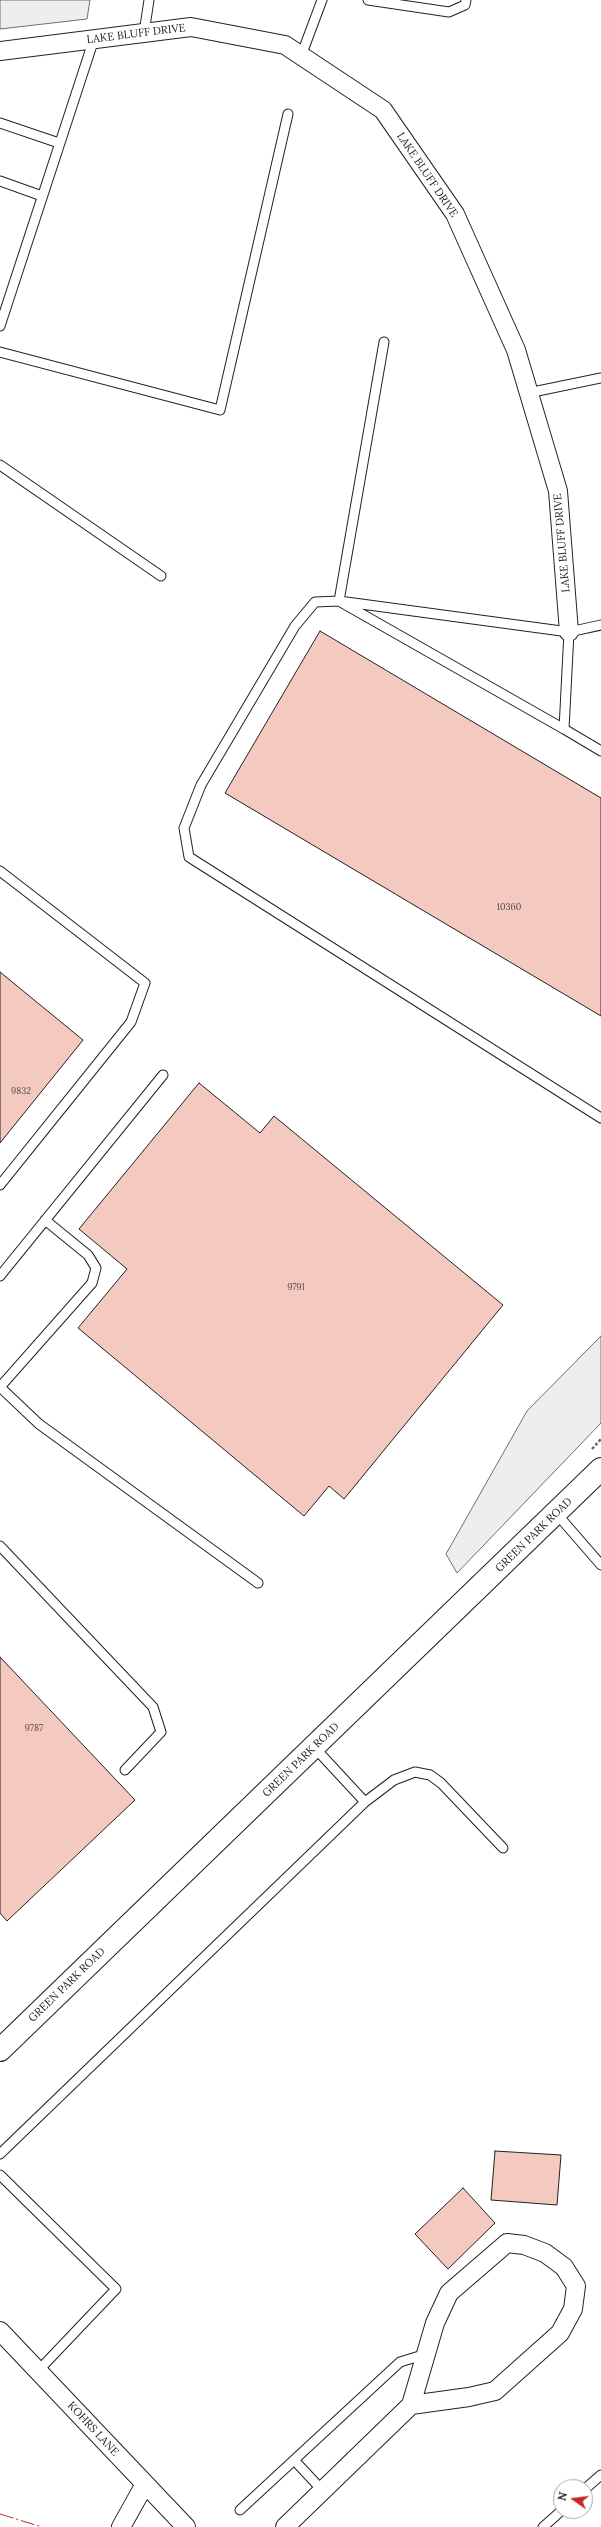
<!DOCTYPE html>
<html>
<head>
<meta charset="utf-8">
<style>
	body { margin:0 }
	#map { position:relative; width:601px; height:2527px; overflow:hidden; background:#fff; font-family:Lora,serif }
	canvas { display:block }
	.north { position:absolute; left:553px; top:2479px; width:40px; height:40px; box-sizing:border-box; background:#fff; border:1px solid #a7a7a7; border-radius:50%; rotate:284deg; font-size:11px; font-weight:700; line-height:16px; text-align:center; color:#222 }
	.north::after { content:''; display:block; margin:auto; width:14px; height:18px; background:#c62828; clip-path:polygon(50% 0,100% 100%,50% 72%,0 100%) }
</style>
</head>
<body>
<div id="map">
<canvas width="601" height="2527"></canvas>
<div class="north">N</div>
</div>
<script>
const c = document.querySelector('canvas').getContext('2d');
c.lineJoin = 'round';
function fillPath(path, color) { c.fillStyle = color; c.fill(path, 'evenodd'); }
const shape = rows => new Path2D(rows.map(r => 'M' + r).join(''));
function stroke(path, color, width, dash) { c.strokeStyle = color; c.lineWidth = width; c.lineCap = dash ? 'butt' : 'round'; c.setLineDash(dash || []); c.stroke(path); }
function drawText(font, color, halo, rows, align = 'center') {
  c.font = font + ' Lora,serif'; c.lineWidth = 3; c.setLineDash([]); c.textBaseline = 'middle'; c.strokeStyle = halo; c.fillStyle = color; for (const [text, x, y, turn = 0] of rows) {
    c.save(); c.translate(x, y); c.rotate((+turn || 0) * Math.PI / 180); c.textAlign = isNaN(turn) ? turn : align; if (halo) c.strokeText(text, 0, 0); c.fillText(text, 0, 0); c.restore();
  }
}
const green = shape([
	[0,0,90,0,87,19,0,29,0,0],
	[601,1336,601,1423,457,1573,446,1554,527,1411,601,1336]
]);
const building = shape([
	[320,631,601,798,601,1016,225,793,320,631],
	[0,972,83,1040,0,1143,0,972],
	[199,1083,260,1133,274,1116,503,1305,344,1499,329,1486,304,1516,78,1328,127,1269,79,1229,199,1083],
	[0,1657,135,1800,7,1921,0,1913,0,1657],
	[495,2151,561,2155,557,2205,491,2200,495,2151],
	[463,2188,495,2223,448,2269,415,2234,463,2188]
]);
const path = shape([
	[592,1449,601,1439]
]);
const lane = shape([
	[368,0,449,12,465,5,466,0],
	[144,33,149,0],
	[301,56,322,0],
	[0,123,59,143],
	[0,181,42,196],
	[0,326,94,39],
	[384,342,339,601,564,729],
	[0,352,220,410,288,114],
	[528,393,601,378],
	[0,465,161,576],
	[601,625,569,632,339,601,315,602,295,626,201,785,184,828,189,857,601,1118],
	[569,632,564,729,601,751],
	[0,871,145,983,131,1022,0,1185],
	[0,1276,163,1075],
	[0,1387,39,1424,258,1583],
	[0,1387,92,1283,96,1268,88,1255,45,1220],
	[556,1513,601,1565],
	[0,1546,153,1707,161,1732,125,1770],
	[314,1747,365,1802],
	[0,2154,365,1802,394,1780,415,1772,430,1775,441,1783,503,1848],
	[0,2175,116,2289,38,2371],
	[294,2460,323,2491],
	[585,2489,601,2475],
	[240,2510,400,2362,426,2354],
	[543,2527,561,2511]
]);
const street = shape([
	[0,51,191,27,285,45,383,110,455,214,516,350,558,491,569,632],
	[0,2331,186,2527],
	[121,2527,145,2484],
	[285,2527,411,2405,435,2323,449,2293,507,2243,524,2245,545,2253,564,2267,576,2286,573,2309,560,2333,495,2391,469,2397,411,2405]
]);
const secondary = shape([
	[0,2050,601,1469]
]);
const power = shape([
	[0,2514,42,2527]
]);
const numberNames = [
	["10360",509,907],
	["9832",21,1091],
	["9791",296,1287],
	["9787",34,1728]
];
const streetNames = [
	["LAKE BLUFF DRIVE",136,34,-7],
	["LAKE BLUFF DRIVE",427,175,56],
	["LAKE BLUFF DRIVE",562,543,-95],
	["GREEN PARK ROAD",534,1535,-44],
	["GREEN PARK ROAD",301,1760,-44],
	["GREEN PARK ROAD",67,1985,-44],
	["KOHRS LANE",93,2429,47]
];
fillPath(green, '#eee');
stroke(green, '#6f6f6f', 1);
fillPath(building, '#f3c9c0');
stroke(building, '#222', 1);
stroke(lane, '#222', 11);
stroke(street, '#222', 20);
stroke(secondary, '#222', 24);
stroke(path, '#646464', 2.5, [3, 2]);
stroke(lane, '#fff', 9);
stroke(street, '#fff', 18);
stroke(secondary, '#fff', 22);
stroke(power, '#c62828', 1, [14, 3, 2, 3]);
drawText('9px', '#564c4a', null, numberNames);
drawText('11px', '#222', '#fff', streetNames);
</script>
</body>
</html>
